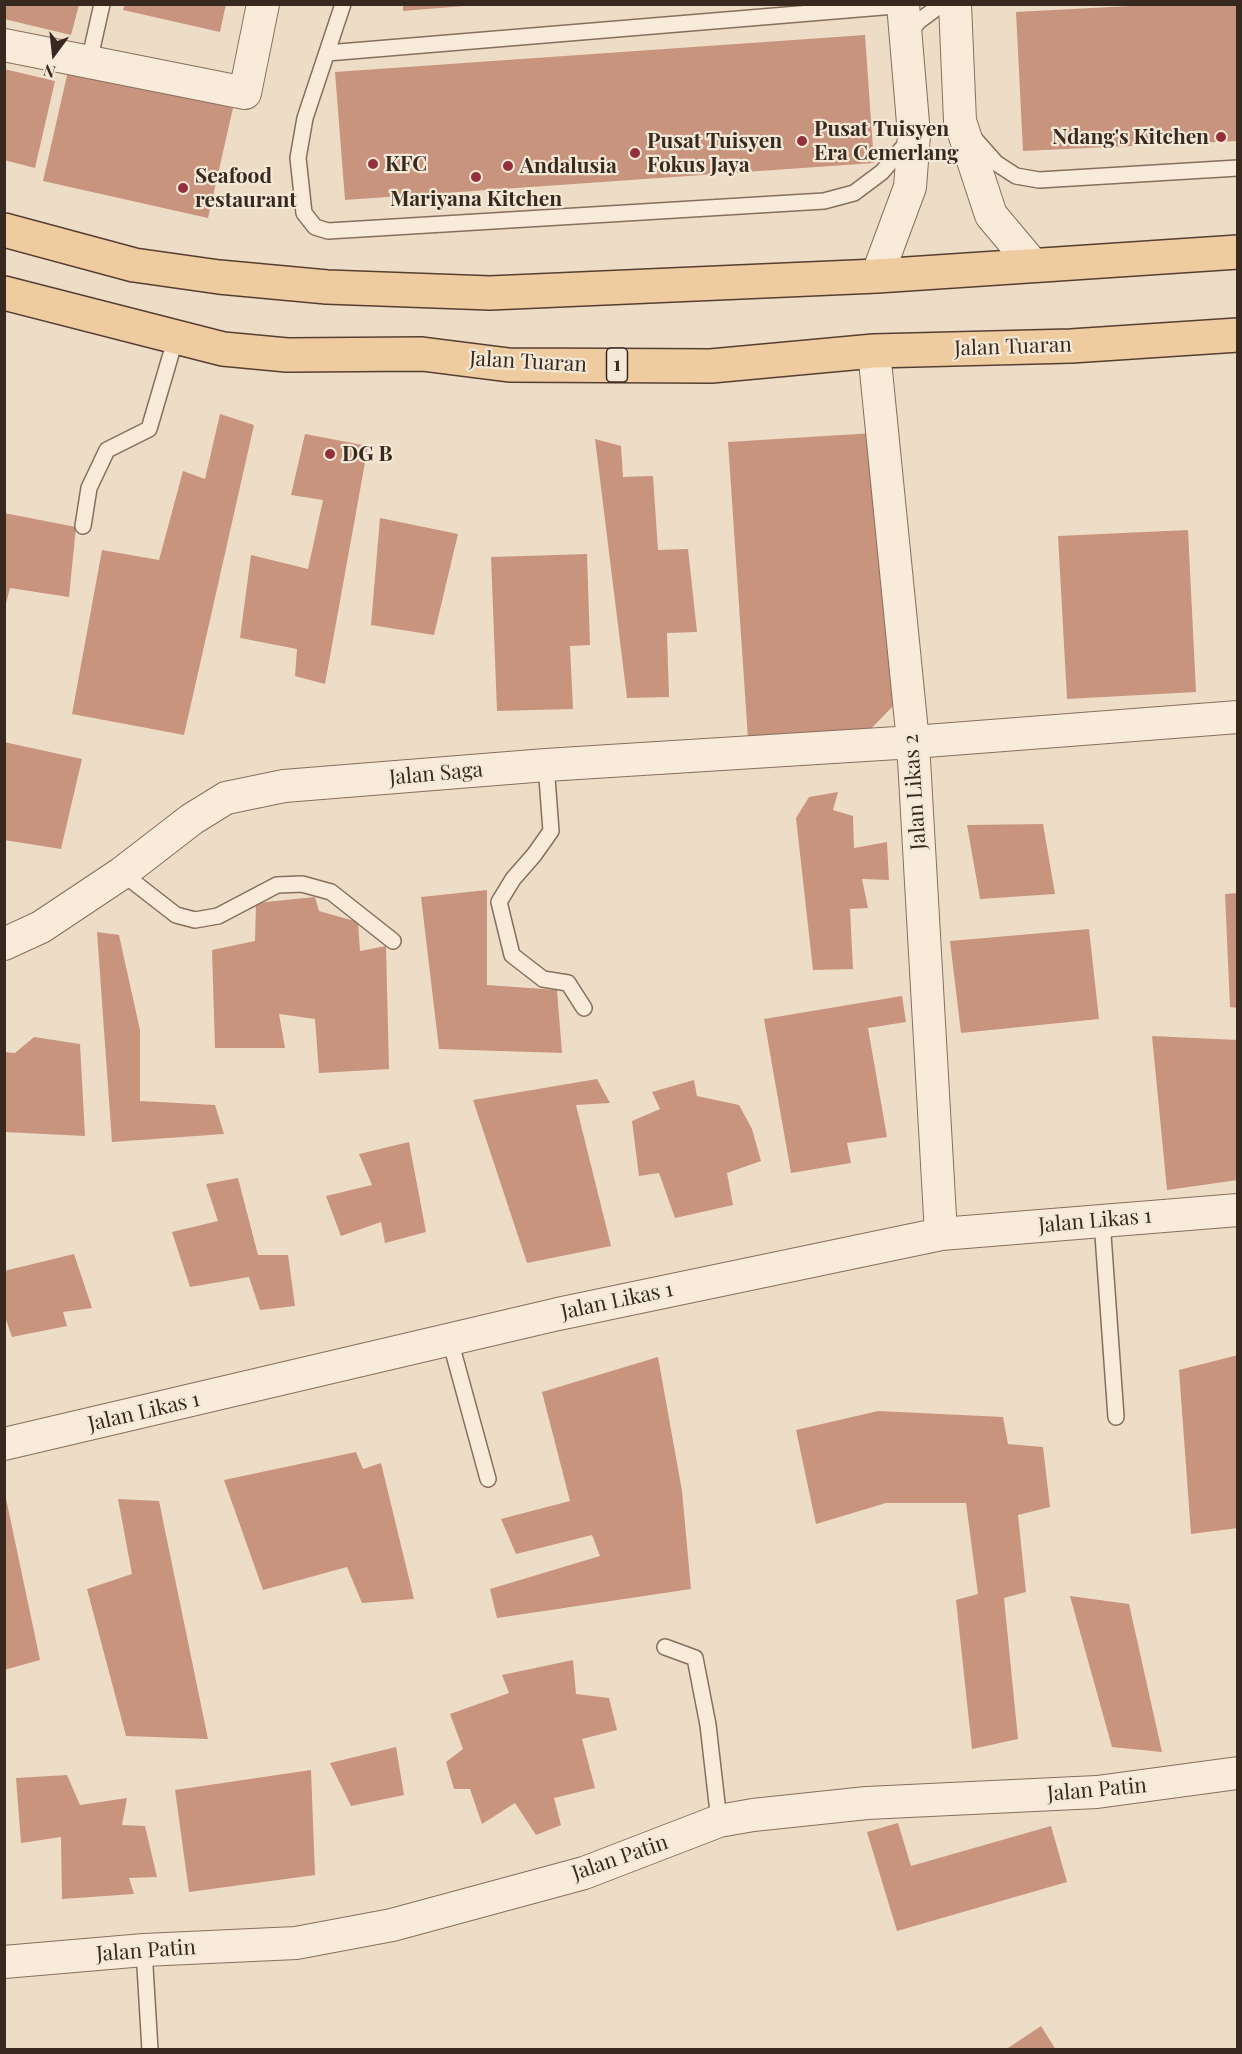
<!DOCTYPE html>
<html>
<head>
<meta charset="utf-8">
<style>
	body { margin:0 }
	#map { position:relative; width:1242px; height:2054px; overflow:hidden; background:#edddc7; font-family:"Playfair Display",serif }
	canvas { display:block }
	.frame { position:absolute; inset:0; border:6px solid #382920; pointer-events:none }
	.north { position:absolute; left:24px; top:24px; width:60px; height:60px; -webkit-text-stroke:4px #f4e8d6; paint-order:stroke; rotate:195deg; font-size:16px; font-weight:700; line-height:24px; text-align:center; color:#382920 }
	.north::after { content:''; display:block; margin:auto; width:21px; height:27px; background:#382920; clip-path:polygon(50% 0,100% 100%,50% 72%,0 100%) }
</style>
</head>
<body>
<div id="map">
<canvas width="1242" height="2054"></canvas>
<div class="frame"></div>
<div class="north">N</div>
</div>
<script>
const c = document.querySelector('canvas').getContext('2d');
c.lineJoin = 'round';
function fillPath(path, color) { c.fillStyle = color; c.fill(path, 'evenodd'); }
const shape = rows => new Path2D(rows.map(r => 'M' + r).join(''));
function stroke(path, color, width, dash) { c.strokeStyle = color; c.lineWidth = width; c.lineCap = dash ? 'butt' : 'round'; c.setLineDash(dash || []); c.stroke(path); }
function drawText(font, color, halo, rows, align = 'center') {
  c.font = font + ' "Playfair Display",serif'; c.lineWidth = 4.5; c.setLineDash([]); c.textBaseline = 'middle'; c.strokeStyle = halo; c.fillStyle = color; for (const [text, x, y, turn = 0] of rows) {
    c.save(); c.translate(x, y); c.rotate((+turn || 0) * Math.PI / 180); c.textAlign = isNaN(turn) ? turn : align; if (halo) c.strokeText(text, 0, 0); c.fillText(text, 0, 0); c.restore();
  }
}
const building = shape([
	[125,4,226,4,220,32,123,10],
	[403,4,464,4,464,6,403,11],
	[1167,4,1238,4,1238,141,1023,151,1016,12],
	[4,5,79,5,71,35,4,19],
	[865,35,874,163,345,200,335,72],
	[4,69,55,81,35,168,4,160],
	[68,71,233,108,208,218,43,181],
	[220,414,254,425,184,735,72,714,102,550,159,560,183,471,205,479],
	[874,433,894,705,864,736,748,739,728,442],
	[305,434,368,446,325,684,295,676,297,649,240,638,251,555,308,569,323,500,291,495],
	[595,439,621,446,623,477,653,476,658,550,688,549,697,632,667,633,669,697,627,698],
	[4,513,76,527,69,597,10,588,4,611],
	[380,518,458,534,434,635,371,625],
	[1188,530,1196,692,1067,699,1058,536],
	[587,554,590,645,570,646,573,709,497,711,491,557],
	[4,742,82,759,61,849,4,840],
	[838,792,833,810,853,816,854,848,887,842,889,880,862,879,868,908,850,909,853,969,813,970,796,818,809,797],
	[1043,824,1055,894,980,899,967,825],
	[487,890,487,985,557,990,562,1053,439,1049,421,897],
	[1238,893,1238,1008,1230,1007,1225,894],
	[315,897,319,911,358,922,360,951,386,946,389,1069,319,1073,315,1019,279,1014,285,1048,215,1048,212,950,255,941,256,903],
	[1089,929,1099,1019,961,1033,950,941],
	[97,932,119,935,140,1030,140,1101,215,1105,224,1134,112,1142],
	[902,996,906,1022,868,1028,887,1137,847,1143,851,1163,791,1173,764,1019],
	[1152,1036,1238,1040,1238,1180,1167,1190],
	[34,1037,80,1044,85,1136,4,1132,4,1052,15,1053],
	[597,1079,610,1103,576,1105,611,1246,527,1263,473,1100],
	[694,1080,697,1096,739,1105,752,1129,761,1161,727,1173,733,1205,675,1218,659,1173,639,1176,632,1121,660,1109,652,1092],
	[409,1142,426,1232,385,1243,381,1222,341,1236,326,1196,372,1185,359,1154],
	[238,1178,258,1255,288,1255,295,1306,260,1310,249,1277,190,1287,172,1232,218,1221,206,1184],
	[74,1254,92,1308,63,1312,67,1326,12,1337,4,1314,4,1271],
	[1238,1355,1238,1528,1191,1534,1179,1370],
	[658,1357,682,1491,691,1589,497,1618,490,1589,600,1556,592,1535,516,1554,501,1519,570,1501,542,1392],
	[878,1411,1003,1417,1008,1444,1043,1447,1050,1507,1018,1515,1026,1592,1004,1598,1018,1739,972,1749,956,1600,978,1594,966,1503,886,1503,816,1524,796,1430],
	[356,1452,363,1469,381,1463,414,1599,362,1603,347,1567,263,1590,224,1480],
	[4,1489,40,1660,4,1670],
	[118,1499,159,1501,208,1739,126,1736,87,1589,132,1574],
	[1070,1596,1129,1604,1162,1752,1112,1747],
	[573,1660,576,1694,609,1698,617,1730,582,1739,595,1788,554,1798,561,1825,536,1835,515,1803,482,1824,470,1789,454,1789,446,1762,463,1749,450,1714,509,1693,502,1675],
	[396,1747,404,1795,351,1806,330,1763],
	[311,1770,315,1875,189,1892,175,1790],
	[67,1775,80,1805,127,1798,122,1825,145,1826,157,1877,129,1878,134,1894,62,1899,61,1837,21,1843,16,1778],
	[898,1823,911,1866,1051,1826,1067,1882,897,1931,867,1832],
	[1041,2026,1056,2050,1005,2050]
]);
const service = shape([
	[343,4,305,118,298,158,304,213,315,227,328,231,824,201,854,193,882,172,910,139],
	[907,35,919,21,942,4],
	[327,53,907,5],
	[89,62,102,4],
	[973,137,996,163,1016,176,1039,180,1238,168],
	[83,526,89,488,107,450,149,429,176,337],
	[546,765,551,831,534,855,513,879,499,902,512,955,543,979,568,983,584,1008],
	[122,873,176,915,195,920,218,916,277,885,302,884,331,892,393,941],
	[1102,1221,1116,1417],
	[450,1340,488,1479],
	[665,1647,695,1658,708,1725,719,1821],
	[144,1950,150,2050]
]);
const minor = shape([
	[955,4,960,121,991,215,1033,265],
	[4,45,245,93,263,4],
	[877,276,910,187,914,135,903,4],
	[874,351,913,742,941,1234],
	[4,944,41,927,122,873,192,819,226,798,284,786,546,765,913,742,1238,717],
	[4,1444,558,1314,941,1234,1238,1210],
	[4,1962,144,1950,296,1943,392,1925,584,1873,719,1821,753,1815,867,1803,1097,1792,1238,1773]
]);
const primary = shape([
	[4,230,134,265,219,277,327,287,490,293,877,276,1238,252],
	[4,293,223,349,287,355,422,354,509,365,711,366,874,351,1071,346,1238,335]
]);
const markers = [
	[1221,137,6,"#942f3c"],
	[802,141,6,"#942f3c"],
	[635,153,6,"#942f3c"],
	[373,164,6,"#942f3c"],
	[508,166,6,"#942f3c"],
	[476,177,6,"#942f3c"],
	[183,188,6,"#942f3c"],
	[330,454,6,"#942f3c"]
];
const shields = [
	[617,365,21]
];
const shieldNames = [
	["1",617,365]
];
const poiNames = [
	["Pusat Tuisyen",814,129],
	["Era Cemerlang",814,153],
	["Ndang's Kitchen",1209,137,"right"],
	["Pusat Tuisyen",647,141],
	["Fokus Jaya",647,165],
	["KFC",385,164],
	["Andalusia",520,166],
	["Seafood",195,176],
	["restaurant",195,200],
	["Mariyana Kitchen",476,199,"center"],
	["DG B",342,454]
];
const streetNames = [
	["Jalan Tuaran",1013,347,-2],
	["Jalan Tuaran",528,362,3],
	["Jalan Saga",436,774,-5],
	["Jalan Likas 2",915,792,-94],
	["Jalan Likas 1",1095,1221,-5],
	["Jalan Likas 1",617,1301,-12],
	["Jalan Likas 1",144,1412,-13],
	["Jalan Patin",1097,1790,-5],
	["Jalan Patin",620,1858,-19],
	["Jalan Patin",146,1951,-4]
];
fillPath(building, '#c9947e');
stroke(service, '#876e5d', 18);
stroke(minor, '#876e5d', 34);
stroke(primary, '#563d31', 36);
stroke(service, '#f8ebda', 15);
stroke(minor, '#f8ebda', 32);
stroke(primary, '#eecca0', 33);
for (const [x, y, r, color] of markers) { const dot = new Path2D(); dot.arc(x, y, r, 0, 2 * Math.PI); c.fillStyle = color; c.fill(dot); stroke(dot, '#f4e8d6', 2); }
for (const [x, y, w] of shields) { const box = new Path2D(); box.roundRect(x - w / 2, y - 17, w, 34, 4.5); c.fillStyle = '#f4e8d6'; c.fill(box); stroke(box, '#382920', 1.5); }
drawText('bold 20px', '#382920', null, shieldNames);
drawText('bold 21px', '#382920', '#f4e8d6', poiNames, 'left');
drawText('21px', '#382920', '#f4e8d6', streetNames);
</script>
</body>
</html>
